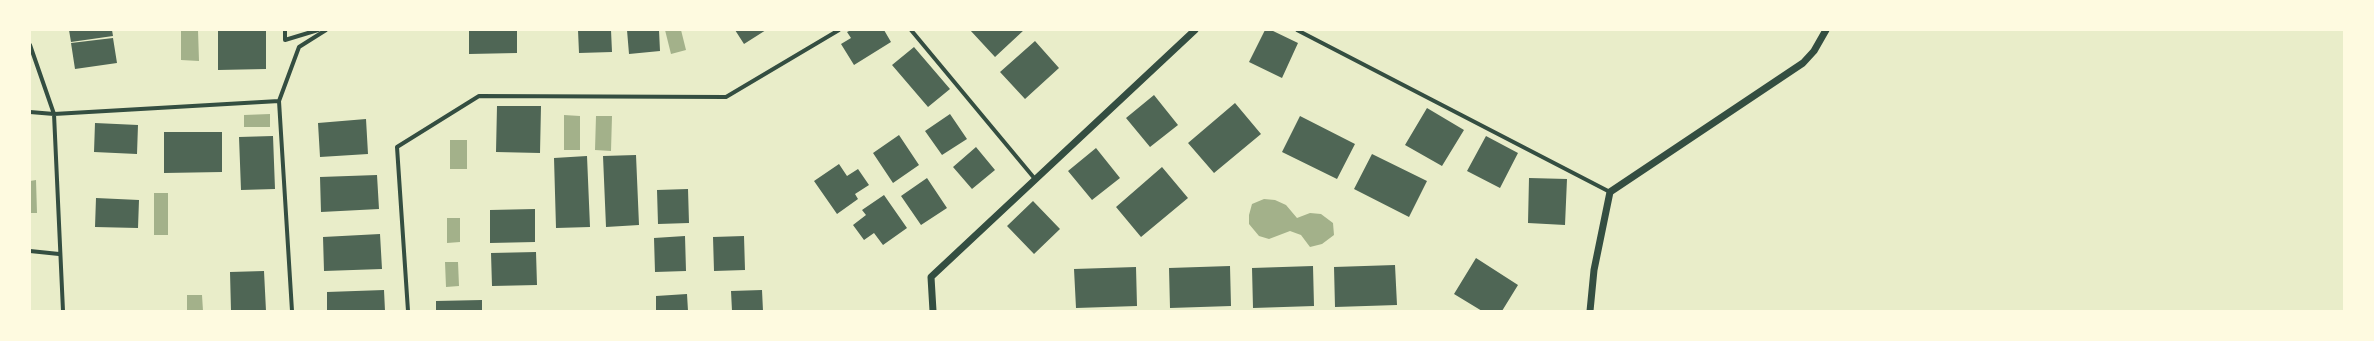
<!DOCTYPE html>
<html>
<head>
<meta charset="utf-8">
<style>
	body { margin:0 }
	#map { position:relative; width:2374px; height:341px; overflow:hidden; background:#e9edc9; font-family:"Archivo Narrow",sans-serif }
	canvas { display:block }
	.frame { position:absolute; inset:0; border:31px solid #fefae0; pointer-events:none }
</style>
</head>
<body>
<div id="map">
<canvas width="2374" height="341"></canvas>
<div class="frame"></div>
</div>
<script>
const c = document.querySelector('canvas').getContext('2d');
c.lineJoin = 'round';
function fillPath(path, color) { c.fillStyle = color; c.fill(path, 'evenodd'); }
const shape = rows => new Path2D(rows.map(r => 'M' + r).join(''));
function stroke(path, color, width, dash) { c.strokeStyle = color; c.lineWidth = width; c.lineCap = dash ? 'butt' : 'round'; c.setLineDash(dash || []); c.stroke(path); }
const water = shape([
	[181,30,198,30,199,61,181,60],
	[665,30,681,30,686,50,671,54],
	[270,114,270,127,244,127,244,115],
	[564,115,580,116,580,150,564,150],
	[596,116,612,116,611,151,595,150],
	[450,140,467,140,467,169,450,169],
	[36,180,37,213,30,213,30,181],
	[154,193,168,193,168,235,154,235],
	[1264,199,1275,200,1286,205,1297,218,1310,213,1321,214,1333,223,1334,235,1322,244,1310,247,1301,235,1290,231,1269,239,1259,236,1249,224,1249,215,1252,204],
	[447,218,460,218,460,242,447,243],
	[445,262,458,262,459,286,446,287],
	[187,295,202,295,203,311,187,311]
]);
const building = shape([
	[69,30,112,30,113,36,71,42],
	[218,30,266,30,266,69,218,70],
	[469,30,517,30,517,53,469,54],
	[578,30,611,30,612,52,579,53],
	[627,30,659,30,660,51,629,54],
	[735,30,766,30,744,44],
	[851,30,884,30,891,42,854,65,841,44,851,38,847,32],
	[970,30,1024,30,995,57],
	[1265,30,1271,30,1298,43,1282,78,1249,62],
	[113,38,117,63,75,69,71,43],
	[1035,41,1059,68,1025,99,1000,72],
	[914,47,950,89,928,107,892,65],
	[1154,95,1178,125,1150,147,1126,118],
	[1235,103,1261,134,1214,173,1188,143],
	[497,106,541,106,540,153,496,152],
	[1427,108,1464,130,1442,166,1405,145],
	[950,114,967,139,942,155,925,131],
	[1300,116,1355,144,1337,179,1282,152],
	[366,119,368,154,320,157,318,123],
	[95,123,138,125,137,154,94,152],
	[164,132,222,132,222,172,164,173],
	[899,135,919,165,893,183,873,153],
	[273,136,275,189,241,190,239,137],
	[1486,136,1518,153,1500,188,1467,171],
	[976,147,995,170,972,189,953,167],
	[1096,148,1120,178,1092,200,1068,171],
	[1372,154,1427,181,1409,217,1354,189],
	[636,155,639,225,606,227,603,156],
	[587,156,590,227,556,228,554,158],
	[839,164,847,176,858,169,869,185,855,194,858,199,837,214,814,181],
	[1162,167,1188,198,1141,237,1116,207],
	[377,175,379,209,321,212,320,177],
	[927,178,947,208,921,225,901,196],
	[1529,178,1567,179,1565,225,1528,223],
	[688,189,689,223,658,224,657,190],
	[884,195,907,228,883,245,874,233,864,240,853,225,866,215,862,210],
	[96,198,139,200,138,228,95,227],
	[1033,201,1060,229,1034,254,1007,226],
	[535,209,535,242,490,243,490,210],
	[380,234,382,269,324,271,323,237],
	[685,236,686,271,655,272,654,238],
	[744,236,745,270,714,271,713,237],
	[536,252,537,285,492,286,491,253],
	[1476,258,1518,285,1502,311,1482,311,1454,294],
	[1395,265,1397,305,1335,307,1334,267],
	[1230,266,1231,306,1170,308,1169,268],
	[1313,266,1314,306,1253,308,1252,268],
	[1136,267,1137,306,1076,308,1074,269],
	[264,271,266,311,231,311,230,272],
	[384,290,385,311,327,311,327,292],
	[762,290,763,311,732,311,731,291],
	[687,294,688,311,656,311,656,296],
	[482,300,482,311,436,311,436,301]
]);
const minor = shape([
	[285,30,285,40,318,30],
	[911,30,1035,179],
	[1297,30,1610,192],
	[30,45,54,114,63,311],
	[30,112,54,114,279,101],
	[30,251,59,254],
	[292,311,279,101,299,47,326,30],
	[408,311,397,147,479,96,726,97,839,30]
]);
const tertiary = shape([
	[933,311,931,277,1195,30],
	[1590,311,1594,270,1610,192,1803,63,1814,51,1826,30]
]);
fillPath(water, '#a3b18a');
fillPath(building, '#4f6655');
stroke(minor, '#344e41', 4);
stroke(tertiary, '#344e41', 7);
</script>
</body>
</html>
